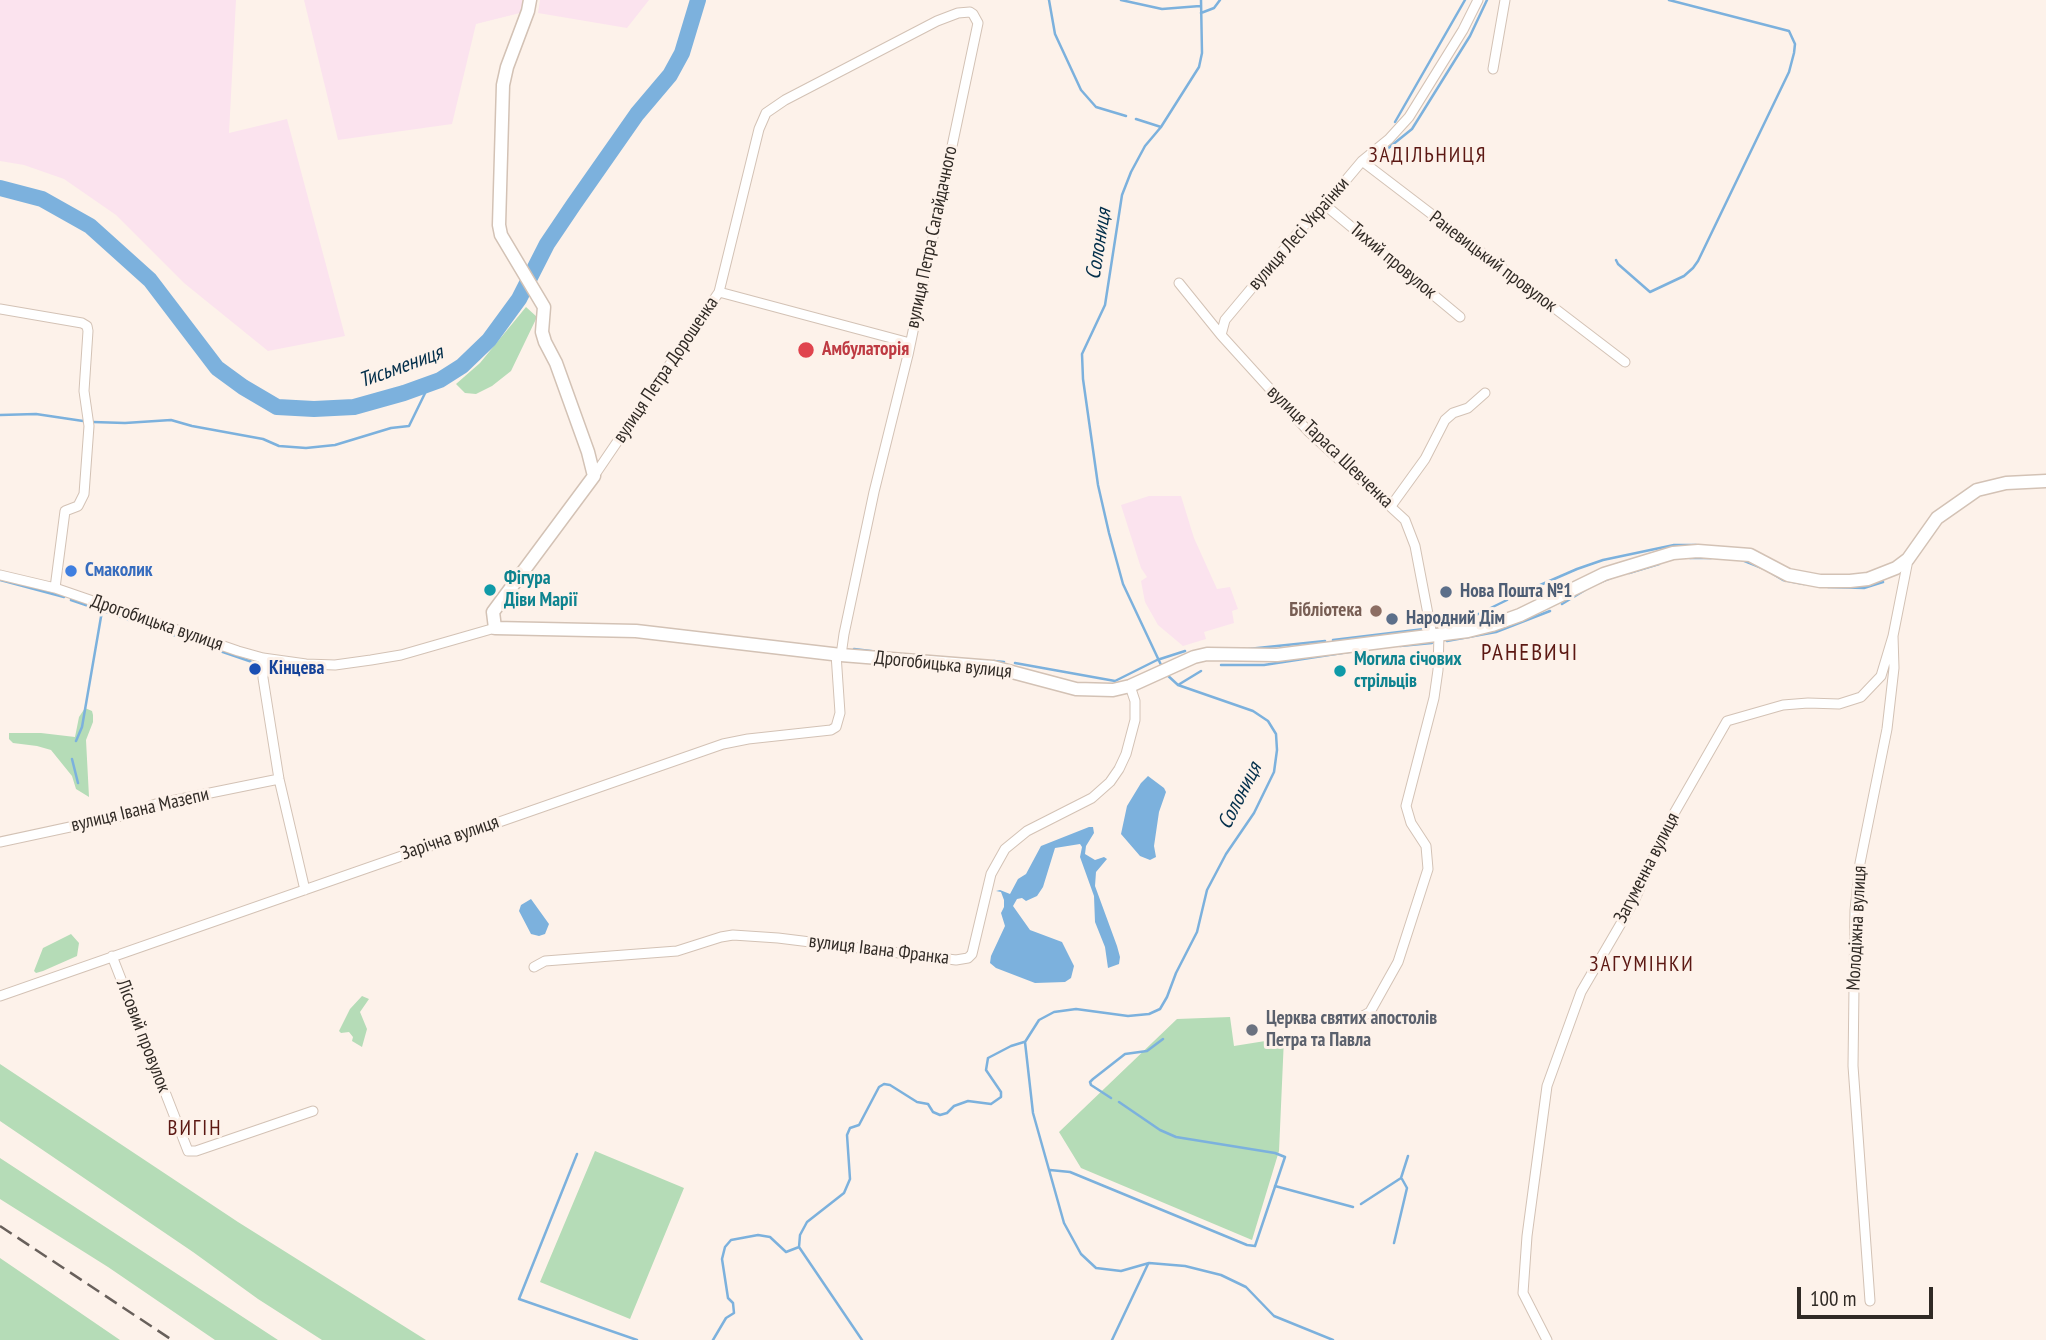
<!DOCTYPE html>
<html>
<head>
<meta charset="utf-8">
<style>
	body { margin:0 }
	#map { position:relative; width:2046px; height:1340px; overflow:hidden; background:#fdf2ea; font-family:"PT Sans Narrow",sans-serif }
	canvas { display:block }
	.scale { position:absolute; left:1797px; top:1287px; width:136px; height:32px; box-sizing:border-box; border:4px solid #302a25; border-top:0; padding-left:9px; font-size:21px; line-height:24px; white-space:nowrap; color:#302a25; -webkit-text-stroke:5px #fdf2ea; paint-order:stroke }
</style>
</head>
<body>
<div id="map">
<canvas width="2046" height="1340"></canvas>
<div class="scale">100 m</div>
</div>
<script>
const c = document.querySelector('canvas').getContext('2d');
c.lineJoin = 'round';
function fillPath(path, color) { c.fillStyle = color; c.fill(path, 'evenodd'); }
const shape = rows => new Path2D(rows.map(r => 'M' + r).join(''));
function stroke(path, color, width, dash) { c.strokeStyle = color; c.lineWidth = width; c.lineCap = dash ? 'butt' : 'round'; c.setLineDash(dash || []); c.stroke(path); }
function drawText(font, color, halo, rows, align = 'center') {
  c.font = font + ' "PT Sans Narrow",sans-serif'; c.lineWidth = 6; c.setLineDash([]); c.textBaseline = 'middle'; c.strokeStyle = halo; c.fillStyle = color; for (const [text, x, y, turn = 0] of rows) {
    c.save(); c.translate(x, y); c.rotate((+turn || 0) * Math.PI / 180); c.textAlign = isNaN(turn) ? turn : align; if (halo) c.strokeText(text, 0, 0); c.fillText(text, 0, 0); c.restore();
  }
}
const industrial = shape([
	[0,0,236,0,229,133,287,119,345,336,268,351,184,283,116,215,64,179,24,165,0,161],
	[304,0,522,0,523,4,520,13,476,24,452,124,338,140],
	[540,0,649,0,627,28,538,13],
	[1149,496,1181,496,1194,538,1217,589,1230,587,1238,609,1232,611,1234,623,1204,632,1206,639,1183,646,1158,625,1145,602,1141,581,1147,577,1141,568,1121,505]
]);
const green = shape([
	[526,307,537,317,511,371,492,386,476,394,465,393,456,384,480,363],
	[85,708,92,711,93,715,93,722,86,740,89,797,76,789,72,776,51,750,37,746,13,743,9,739,9,733,41,733,75,737,79,717],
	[71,934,79,943,77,956,43,971,36,973,34,971,43,948],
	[362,996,369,999,360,1012,367,1029,362,1047,352,1041,353,1037,349,1032,341,1033,339,1031,350,1009],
	[1230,1017,1234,1046,1284,1038,1279,1151,1252,1240,1081,1168,1059,1132,1177,1019],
	[0,1064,238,1222,426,1340,322,1340,258,1299,193,1252,0,1121],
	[595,1151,684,1188,630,1319,540,1282],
	[0,1158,278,1340,215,1340,108,1267,0,1199],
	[0,1258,120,1340,0,1340]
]);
const water = shape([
	[1148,776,1164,788,1166,792,1159,812,1154,846,1156,857,1150,860,1140,856,1121,834,1127,806,1141,783],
	[1089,827,1093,827,1094,833,1086,846,1085,854,1095,860,1104,857,1107,859,1096,872,1095,886,1117,946,1120,957,1119,964,1108,968,1105,947,1095,922,1094,896,1080,857,1082,847,1080,844,1055,848,1043,887,1037,896,1026,901,1022,898,1017,899,1013,906,1030,930,1062,942,1074,966,1071,978,1065,982,1035,983,996,968,990,963,991,956,1005,926,1001,913,1004,907,1004,900,1001,892,996,891,1000,890,1010,894,1018,879,1026,874,1041,846],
	[531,899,549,924,545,934,539,936,531,934,519,911,521,905]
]);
const stream = shape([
	[1049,0,1055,34,1081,90,1096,107,1126,116],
	[1121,0,1162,9,1200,6],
	[1201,13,1214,8,1220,0],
	[1136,119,1161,127],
	[1395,122,1465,0],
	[1376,158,1412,129,1470,36,1487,0],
	[1616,260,1618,264,1650,292,1684,276,1693,268,1698,261,1789,72,1794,53,1795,44,1789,31,1669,0],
	[0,415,36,414,83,421],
	[93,422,125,423,171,420,192,426,263,439,279,446,306,448,335,445,391,428,409,426,430,383],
	[1690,558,1711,558],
	[1742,560,1762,568],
	[1768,571,1783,580,1804,584],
	[1629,573,1659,564],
	[0,580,64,597],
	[1596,584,1613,577],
	[1828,587,1864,588,1883,582],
	[1515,596,1577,569,1603,560,1674,545,1696,545],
	[71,600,255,663],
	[1562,604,1590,587],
	[1443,628,1460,623,1507,600],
	[1333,640,1424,629],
	[1447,641,1496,632,1550,611],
	[1400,646,1432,643],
	[854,649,879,652],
	[1248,649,1325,641],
	[994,661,1004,662],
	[1015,663,1115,681,1157,660,1185,651],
	[1221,665,1264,665,1355,651],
	[1162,667,1123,584,1109,533,1098,485,1083,379,1082,354,1105,305,1122,195,1131,172,1145,146,1161,127,1199,67,1202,53,1201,0],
	[1165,673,1178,685,1253,711,1268,721,1276,734,1277,750,1274,772,1254,813,1226,854,1207,890,1197,932,1176,973,1167,997,1160,1009,1149,1014,1128,1016,1076,1009,1054,1012,1039,1020,1025,1042,1033,1113,1064,1223,1081,1254,1096,1268,1121,1271,1149,1263,1185,1266,1221,1275,1246,1287,1274,1316,1333,1340],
	[1178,685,1201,671],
	[76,741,82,727,102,611],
	[72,759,78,783],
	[1111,1098,1091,1085,1090,1082,1093,1079,1125,1054,1147,1051,1163,1039],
	[577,1154,519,1299,637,1340],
	[1050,1170,1070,1172,1247,1245,1255,1246,1285,1157,1275,1153,1176,1137,1160,1130,1119,1102],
	[1275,1186,1353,1207],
	[1361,1204,1401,1178,1408,1156],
	[1394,1243,1407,1188,1402,1179],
	[799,1247,862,1340],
	[713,1340,726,1318,734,1313,733,1303,728,1298,722,1259,725,1247,731,1240,758,1235,770,1237,786,1252,799,1247,800,1235,807,1222,844,1193,850,1179,847,1135,850,1128,859,1125,879,1087,884,1084,890,1085,917,1102,928,1104,933,1112,940,1115,947,1113,954,1106,968,1101,991,1104,1001,1097,1001,1092,986,1070,988,1058,1011,1046,1024,1042],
	[1112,1340,1148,1264]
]);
const river = shape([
	[0,188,42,199,90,226,150,280,217,368,243,387,277,407,314,409,354,407,404,393,440,380,462,366,489,340,519,299,547,244,574,204,637,114,670,75,682,53,698,0]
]);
const street = shape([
	[1493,69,1505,0],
	[1362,161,1625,362],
	[1325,205,1460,317],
	[1179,283,1221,335,1309,432,1405,520,1415,546,1432,635],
	[719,292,910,343],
	[0,309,82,323,87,326,88,331,84,391,89,426,84,494,78,506,65,511,55,588],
	[1221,335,1225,320,1312,216,1325,205,1362,161,1389,139,1409,117,1463,30,1478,0],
	[594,476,719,292,759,129,766,113,785,100,937,21,958,13,970,12,973,14,978,23,908,355,874,492,844,634,841,655],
	[1391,506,1425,459,1445,420,1453,413,1468,408,1485,393],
	[0,575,55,588,238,651,263,658,306,664,335,665,371,660,401,655,495,628],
	[263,658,263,678,279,779,305,890],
	[0,842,121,816,156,804,279,779],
	[112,956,188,1151,196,1151,313,1111],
	[534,967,545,961,677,951,721,937,733,935,778,938,956,960,968,958,972,954,991,874,1005,849,1027,831,1092,798,1110,782,1119,769,1126,754,1135,720,1135,701,1130,686],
	[0,996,723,744,748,739,831,730,836,727,840,713,836,654],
	[1363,1016,1370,1012,1398,962,1428,869,1426,846,1411,823,1406,806,1434,698,1438,670,1439,634],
	[1870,1301,1853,1066,1855,910,1860,863,1887,729,1894,668,1893,636,1908,560],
	[1547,1340,1523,1293,1527,1236,1547,1086,1581,992,1634,901,1672,817,1727,721,1783,705,1808,703,1839,704,1861,697,1881,676,1893,636]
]);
const secondary = shape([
	[530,0,528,11,507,67,503,85,499,225,501,235,544,307,542,332,545,342,556,363,588,452,594,476,493,612,495,628,636,631,841,655,993,667,1076,689,1113,690,1130,686,1194,657,1207,654,1277,655,1468,631,1492,625,1520,615,1604,574,1673,553,1698,551,1750,555,1788,575,1820,581,1850,581,1868,579,1896,568,1908,559,1937,518,1977,490,2006,483,2046,481]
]);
const rail = shape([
	[0,1226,172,1340]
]);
const markers = [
	[806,350,9,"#e0444e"],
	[71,571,7,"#3f7fe0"],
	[490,590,7,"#0f9aa8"],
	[1446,592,7,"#5c6f8a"],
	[1376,611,7,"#8d6e63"],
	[1392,619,7,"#5c6f8a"],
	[255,669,7,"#1a4fb4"],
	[1340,671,7,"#0f9aa8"],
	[1252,1030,7,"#6b7280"]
];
const streetNames = [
	["вулиця Лесі Українки",1299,234,-49],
	["вулиця Петра Сагайдачного",932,237,-78],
	["Тихий провулок",1393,261,40],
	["Раневицький провулок",1493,262,37],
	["вулиця Петра Дорошенка",666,370,-56],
	["вулиця Тараса Шевченка",1330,447,44],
	["Дрогобицька вулиця",157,623,19],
	["Дрогобицька вулиця",943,665,6],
	["вулиця Івана Мазепи",140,810,-13],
	["Зарічна вулиця",450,838,-19],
	["Загуменна вулиця",1647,868,-63],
	["Молодіжна вулиця",1857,928,-87],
	["вулиця Івана Франка",879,950,7],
	["Лісовий провулок",143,1036,69]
];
const healthNames = [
	["Амбулаторія",822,350]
];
const shopNames = [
	["Смаколик",85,571]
];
const cultureNames = [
	["Фігура",504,579],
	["Діви Марії",504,601],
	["Могила січових",1354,660],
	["стрільців",1354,682]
];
const serviceNames = [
	["Нова Пошта №1",1460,592],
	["Народний Дім",1406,619]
];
const educationNames = [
	["Бібліотека",1362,611]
];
const transitNames = [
	["Кінцева",269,669]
];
const worshipNames = [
	["Церква святих апостолів",1266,1019],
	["Петра та Павла",1266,1041]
];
const neighbourhoodNames = [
	["ЗАДІЛЬНИЦЯ",1428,156],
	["ЗАГУМІНКИ",1642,965],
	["ВИГІН",195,1129]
];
const waterNames = [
	["Солониця",1099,244,-81],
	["Тисьмениця",401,367,-20],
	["Солониця",1240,796,-63]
];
const quarterNames = [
	["РАНЕВИЧІ",1530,653]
];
fillPath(industrial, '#fbe3ee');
fillPath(green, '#b5dcb7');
fillPath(water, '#7cb1dd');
stroke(stream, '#7cb1dd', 2.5);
stroke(river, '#7cb1dd', 16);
stroke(street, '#d3c2b5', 11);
stroke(secondary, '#d3c2b5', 15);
stroke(street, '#fff', 9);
stroke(secondary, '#fff', 12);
stroke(rail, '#68605b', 2.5, [14, 7]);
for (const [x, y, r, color] of markers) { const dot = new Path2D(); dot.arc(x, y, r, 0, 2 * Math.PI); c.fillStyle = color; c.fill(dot); stroke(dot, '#fdf2ea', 2.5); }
drawText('19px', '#302a25', '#fdf2ea', streetNames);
drawText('bold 19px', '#be3a42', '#fdf2ea', healthNames, 'left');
drawText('bold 19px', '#366cbe', '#fdf2ea', shopNames, 'left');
drawText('bold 19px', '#0d838f', '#fdf2ea', cultureNames, 'left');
drawText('bold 19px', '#4e5e75', '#fdf2ea', serviceNames, 'left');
drawText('bold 19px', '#785e54', '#fdf2ea', educationNames, 'right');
drawText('bold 19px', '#164399', '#fdf2ea', transitNames, 'left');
drawText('bold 19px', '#5b616d', '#fdf2ea', worshipNames, 'left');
c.letterSpacing = '2px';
drawText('21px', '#5c1813', '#fdf2ea', neighbourhoodNames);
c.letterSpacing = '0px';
drawText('italic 21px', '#022e4a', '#fdf2ea', waterNames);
c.letterSpacing = '2px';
drawText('23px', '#5c1813', '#fdf2ea', quarterNames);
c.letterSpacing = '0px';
</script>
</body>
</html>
